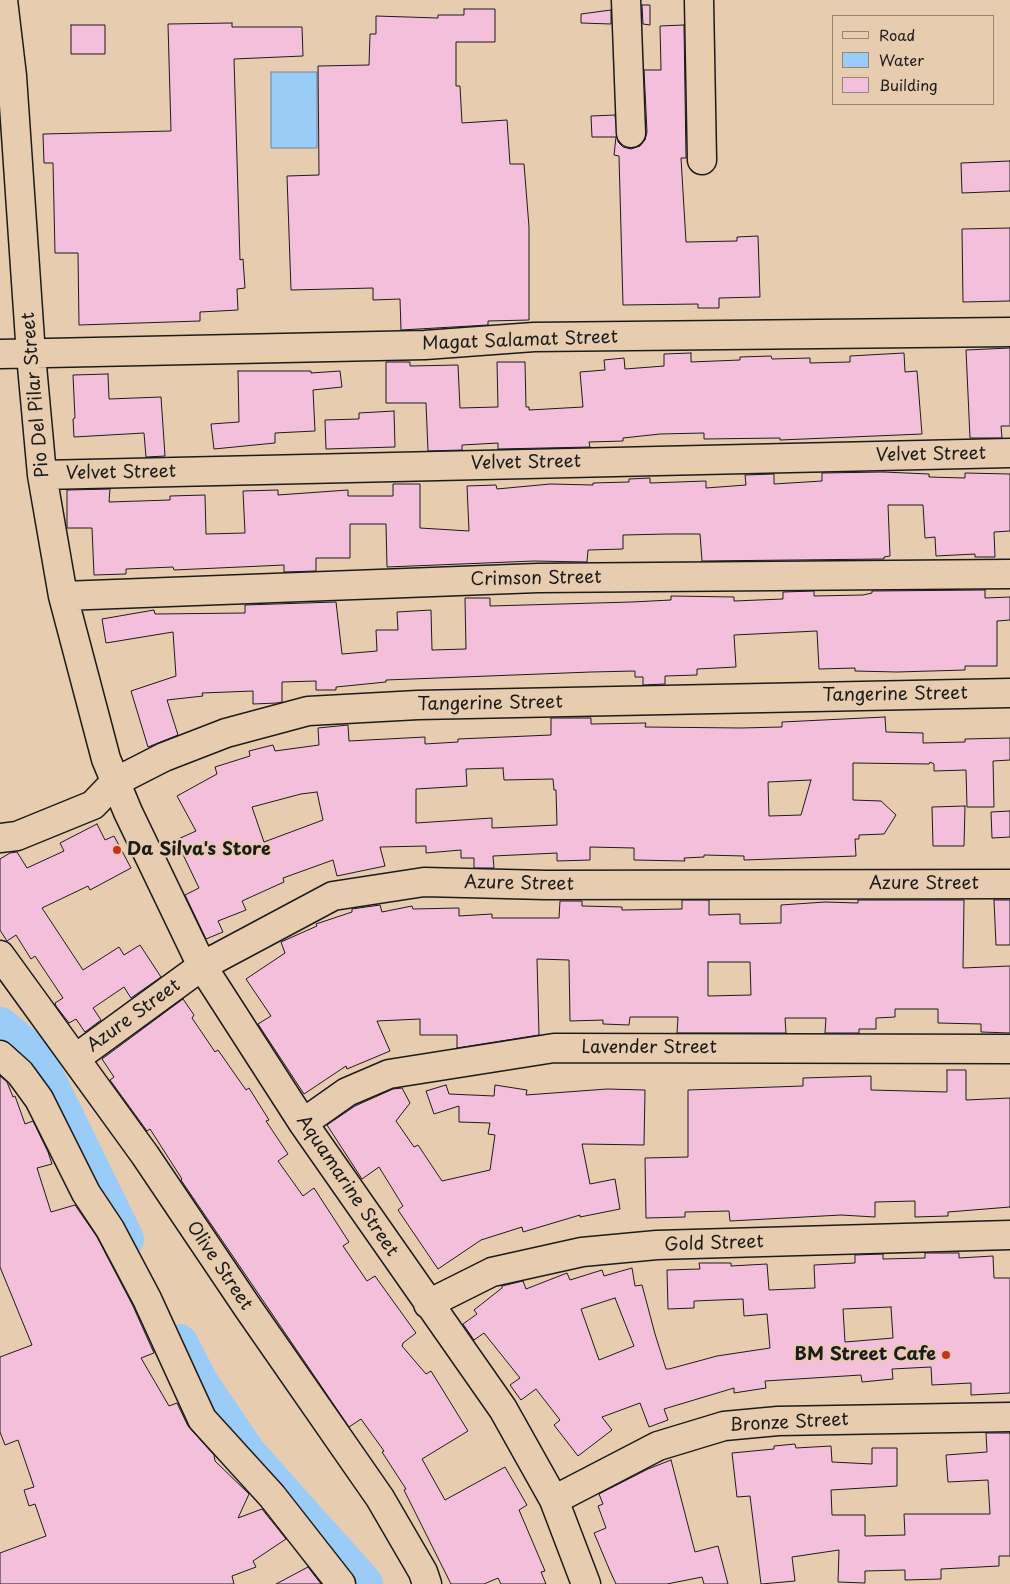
<!DOCTYPE html>
<html>
<head>
<meta charset="utf-8">
<style>
	body { margin:0 }
	#map { position:relative; width:1010px; height:1584px; overflow:hidden; background:#e8ccaf; font-family:"Playpen Sans",sans-serif }
	canvas { display:block }
	.legend { position:absolute; left:832px; top:15px; width:162px; height:90px; box-sizing:border-box; background:#e8ccaf; border:1px solid #968674; margin:0; padding:6px 9px; list-style:none; font-size:15px; color:#1c1c1c }
	.legend li { display:flex; align-items:center; gap:10px; height:25px }
	.legend b { width:25px; border:1px solid #968674 }
</style>
</head>
<body>
<div id="map">
<canvas width="1010" height="1584"></canvas>
<ul class="legend">
<li><b style="height:6px;background:#e8ccaf"></b>Road</li>
<li><b style="height:14px;background:#9accf7"></b>Water</li>
<li><b style="height:14px;background:#f4bfda"></b>Building</li>
</ul>
</div>
<script>
const c = document.querySelector('canvas').getContext('2d');
c.lineJoin = 'round';
function fillPath(path, color) { c.fillStyle = color; c.fill(path, 'evenodd'); }
const shape = rows => new Path2D(rows.map(r => 'M' + r).join(''));
function stroke(path, color, width, dash) { c.strokeStyle = color; c.lineWidth = width; c.lineCap = dash ? 'butt' : 'round'; c.setLineDash(dash || []); c.stroke(path); }
function drawText(font, color, halo, rows, align = 'center') {
  c.font = font + ' "Playpen Sans",sans-serif'; c.lineWidth = 4.5; c.setLineDash([]); c.textBaseline = 'middle'; c.strokeStyle = halo; c.fillStyle = color; for (const [text, x, y, turn = 0] of rows) {
    c.save(); c.translate(x, y); c.rotate((+turn || 0) * Math.PI / 180); c.textAlign = isNaN(turn) ? turn : align; if (halo) c.strokeText(text, 0, 0); c.fillText(text, 0, 0); c.restore();
  }
}
const water = shape([
	[271,72,317,72,317,148,271,148,271,72]
]);
const river = shape([
	[0,1026,35,1055,125,1239],
	[179,1343,201,1385,247,1453,364,1584]
]);
const building = shape([
	[642,5,650,5,650,25,643,24,642,5],
	[464,9,495,9,495,42,456,42,456,86,460,86,462,123,507,120,510,164,524,164,529,227,529,320,488,321,488,325,401,330,400,299,373,300,373,288,291,290,287,176,319,175,318,66,369,65,370,34,376,34,376,16,438,18,438,15,464,15,464,9],
	[611,10,611,24,581,23,581,14,611,10],
	[232,23,232,27,302,27,303,56,234,59,240,260,243,259,245,288,237,289,238,310,200,312,200,321,79,325,78,253,55,253,53,163,44,163,43,134,171,131,168,24,232,23],
	[71,25,105,25,105,54,71,54,71,25],
	[684,25,686,158,681,158,686,242,737,241,737,237,758,236,760,297,719,298,719,308,698,308,698,304,623,305,619,156,614,155,616,137,592,137,591,116,615,115,618,142,623,147,631,149,640,146,645,140,647,132,644,70,661,70,660,26,684,25],
	[1010,161,1010,191,962,193,961,163,1010,161],
	[1010,228,1010,301,963,302,962,229,1010,228],
	[1010,348,1010,426,1001,426,1002,438,970,438,966,350,1010,348],
	[691,353,691,362,740,360,740,357,771,356,772,359,810,358,810,363,850,362,850,356,904,353,905,372,917,371,922,434,780,440,780,438,704,439,704,433,660,434,623,438,623,441,589,442,590,447,498,449,498,443,462,445,462,450,428,451,426,403,386,403,386,362,410,362,410,366,458,365,460,408,498,407,497,362,525,362,526,407,529,407,529,410,583,407,580,372,605,370,604,360,624,358,625,369,664,366,664,354,691,353],
	[238,371,311,371,311,373,340,371,342,387,313,390,315,431,275,433,275,443,214,449,211,424,239,422,238,371],
	[108,374,109,399,161,397,165,456,146,457,144,433,74,437,73,419,75,418,73,375,108,374],
	[394,411,395,447,326,449,325,420,359,419,359,413,394,411],
	[883,472,929,474,929,477,965,478,965,473,1010,474,1010,531,994,532,995,557,975,557,975,554,936,556,935,537,925,538,923,505,888,505,890,556,884,557,884,559,702,561,700,534,668,534,623,535,623,549,588,550,587,562,534,561,387,567,386,524,350,524,350,558,316,558,316,571,284,572,284,565,174,570,173,567,126,569,126,574,94,575,92,528,67,528,67,490,110,489,109,502,170,500,170,496,205,495,206,534,245,533,243,491,278,490,278,495,348,490,348,496,393,496,393,484,420,484,420,528,469,531,467,486,496,485,497,489,550,484,593,485,593,483,629,482,629,479,650,478,650,483,706,481,706,488,746,485,745,475,774,474,774,484,822,481,822,473,883,472],
	[985,590,985,598,1010,597,1010,620,997,621,997,666,965,666,965,670,897,672,855,671,855,668,819,669,817,631,734,635,736,667,697,669,697,675,665,676,665,684,643,685,643,677,635,677,635,671,591,672,386,680,386,682,336,687,336,690,316,690,316,681,282,682,282,702,277,703,253,704,253,691,202,693,203,696,167,700,178,735,148,747,131,691,176,676,173,632,106,643,102,619,154,610,155,614,245,613,245,605,336,602,342,654,377,651,376,630,398,630,397,612,431,610,432,650,466,649,465,598,490,598,490,606,632,602,671,600,671,596,734,597,734,601,783,599,783,592,814,591,814,596,863,595,872,593,872,591,985,590],
	[885,717,886,732,923,733,923,743,965,742,965,739,1010,738,1010,760,993,761,994,807,967,807,966,770,934,771,934,764,930,762,929,764,853,763,853,800,881,801,896,815,884,834,859,835,859,839,855,839,856,856,744,860,744,856,704,855,704,857,684,858,685,861,634,860,634,848,590,847,590,860,557,861,557,853,493,856,494,868,474,868,474,858,461,858,461,850,426,853,426,846,380,847,385,866,337,876,333,860,283,878,284,882,242,901,246,910,218,921,223,932,206,939,185,895,199,888,176,840,196,831,177,796,217,774,215,767,250,756,249,751,273,745,275,751,319,745,318,728,348,725,349,741,425,737,425,744,458,742,458,739,551,735,551,718,591,718,591,724,646,723,645,727,741,728,782,727,782,722,885,717],
	[503,768,504,780,553,779,554,790,556,790,557,825,492,828,492,818,416,823,416,789,467,786,466,769,503,768],
	[811,780,801,815,769,816,768,782,811,780],
	[317,792,323,820,264,842,252,807,301,794,317,792],
	[965,806,964,846,933,846,932,807,965,806],
	[1010,811,1010,837,992,838,991,812,1010,811],
	[97,824,105,840,114,836,131,868,90,890,88,886,42,908,83,970,119,947,124,955,140,945,161,977,131,998,124,987,93,1008,101,1020,85,1032,76,1019,69,1023,56,1006,55,1003,63,998,35,956,31,959,16,935,7,941,0,930,0,859,10,853,17,852,27,868,64,851,60,843,97,824],
	[682,900,709,900,709,915,740,914,740,924,781,923,781,905,825,902,858,903,858,900,964,900,963,968,1010,966,1010,1033,981,1032,981,1024,938,1023,938,1009,895,1009,895,1017,876,1018,876,1029,859,1029,859,1033,825,1033,826,1018,785,1018,786,1033,677,1033,678,1017,630,1017,629,1025,603,1024,603,1020,570,1021,569,960,537,959,539,1035,457,1048,457,1035,420,1035,420,1019,377,1021,390,1051,347,1069,346,1066,304,1094,258,1024,271,1016,246,979,285,953,281,942,317,926,316,924,352,912,352,909,380,905,382,912,412,906,413,909,459,908,459,916,492,914,492,918,559,918,560,901,582,901,582,906,622,907,622,910,682,909,682,900],
	[708,962,750,962,751,995,708,996,708,962],
	[994,900,1010,900,1010,945,996,945,994,900],
	[183,999,194,1015,192,1018,215,1052,218,1050,246,1090,249,1088,269,1120,266,1121,288,1154,278,1161,303,1196,314,1188,349,1242,343,1246,367,1281,375,1276,416,1333,403,1343,402,1346,426,1374,431,1371,468,1431,422,1459,445,1500,505,1467,527,1505,519,1510,545,1571,541,1572,546,1584,501,1584,498,1578,484,1584,451,1584,404,1490,406,1489,382,1452,384,1451,361,1419,349,1427,181,1180,182,1179,150,1129,147,1131,110,1080,114,1077,102,1059,183,999],
	[947,1070,966,1070,966,1100,1010,1098,1010,1207,948,1212,948,1216,915,1217,915,1201,875,1202,875,1217,841,1215,730,1221,729,1211,685,1212,685,1217,646,1218,645,1158,688,1157,688,1090,803,1086,803,1078,871,1076,871,1090,947,1092,947,1070],
	[0,1076,7,1082,13,1097,15,1096,25,1124,33,1121,48,1152,52,1164,37,1168,51,1212,75,1205,97,1237,133,1306,154,1353,141,1358,169,1406,177,1403,188,1426,214,1455,215,1461,249,1494,238,1518,262,1509,286,1539,253,1561,256,1567,232,1576,234,1584,0,1584,0,1553,46,1536,35,1504,29,1506,24,1490,34,1487,18,1440,5,1445,0,1432,0,1357,32,1345,0,1267,0,1076],
	[446,1085,449,1094,494,1096,495,1085,527,1090,526,1095,607,1089,645,1090,644,1145,582,1144,590,1184,615,1179,620,1209,580,1217,580,1215,523,1232,522,1227,481,1240,438,1269,398,1210,403,1206,379,1167,362,1179,327,1125,355,1106,393,1089,402,1088,410,1103,396,1121,414,1147,418,1145,442,1181,490,1170,495,1135,488,1134,490,1123,459,1122,459,1106,434,1114,426,1091,446,1085],
	[925,1253,959,1253,959,1258,993,1256,994,1278,1010,1278,1010,1393,971,1395,971,1383,932,1385,931,1367,892,1369,893,1379,862,1382,861,1375,765,1381,766,1388,734,1393,734,1388,664,1409,668,1420,649,1427,640,1403,602,1417,612,1430,578,1456,554,1425,560,1420,536,1389,521,1400,510,1385,520,1378,484,1333,474,1340,463,1324,477,1314,474,1310,502,1288,502,1286,523,1281,526,1289,567,1273,570,1280,602,1270,604,1276,632,1268,635,1286,642,1285,655,1334,666,1369,669,1369,717,1356,770,1348,767,1314,744,1316,743,1299,694,1301,694,1308,668,1309,667,1270,700,1269,699,1263,731,1263,731,1266,767,1264,769,1290,815,1288,814,1265,855,1263,855,1255,883,1254,883,1259,925,1258,925,1253],
	[615,1298,634,1346,599,1360,581,1309,615,1298],
	[891,1307,893,1338,845,1342,843,1309,891,1307],
	[986,1433,1010,1433,1010,1556,999,1556,999,1566,941,1569,941,1579,905,1580,905,1570,865,1571,865,1583,838,1582,839,1550,792,1557,795,1581,761,1584,750,1496,737,1497,732,1453,774,1449,774,1446,795,1444,796,1448,831,1446,832,1462,872,1464,872,1448,897,1448,897,1486,831,1490,832,1515,865,1515,865,1536,905,1535,904,1514,990,1514,988,1480,948,1482,946,1455,987,1452,986,1433],
	[671,1460,695,1552,718,1546,728,1584,704,1584,702,1577,667,1584,616,1584,610,1571,594,1533,606,1528,598,1506,603,1504,599,1494,648,1469,671,1460],
	[308,1567,321,1584,276,1584,308,1567]
]);
const minor = shape([
	[3,0,12,76,31,355,42,475,63,596,106,759,128,812,202,966,303,1123,503,1409,554,1500,586,1584],
	[626,0,631,133],
	[699,0,702,160],
	[0,354,425,345,534,337,1010,332],
	[42,475,1010,453],
	[63,596,538,578,1010,574],
	[0,838,17,836,93,805,115,782,164,757,226,733,308,711,418,705,1010,693],
	[0,955,145,1155,248,1308,380,1498,423,1572,427,1584],
	[0,1055,20,1073,39,1099,86,1193,110,1229,147,1299,202,1419,272,1496,341,1584],
	[76,1058,202,966,333,896,424,882,546,885,1010,884],
	[303,1123,347,1092,389,1074,554,1048,1010,1049],
	[428,1304,492,1272,582,1252,657,1245,1010,1235],
	[554,1500,658,1446,724,1426,778,1421,1010,1417]
]);
const markers = [
	[117,850,5,"#c8321e"],
	[946,1355,5,"#c8321e"]
];
const streetNames = [
	["Magat Salamat Street",520,341,-2],
	["Pio Del Pilar Street",36,395,-95],
	["Velvet Street",931,455,-1],
	["Velvet Street",526,463,-1],
	["Velvet Street",121,473,-1],
	["Crimson Street",536,579,-1],
	["Tangerine Street",895,695,-1],
	["Tangerine Street",490,704,-1],
	["Azure Street",519,884,1],
	["Azure Street",924,884],
	["Azure Street",134,1016,-36],
	["Lavender Street",649,1048],
	["Aquamarine Street",347,1186,56],
	["Gold Street",714,1244,-2],
	["Olive Street",219,1266,56],
	["Bronze Street",789,1423,-3]
];
const poiNames = [
	["Da Silva's Store",127,850],
	["BM Street Cafe",936,1355,"right"]
];
fillPath(water, '#9accf7');
stroke(water, '#68869f', 1);
stroke(river, '#9accf7', 38);
fillPath(building, '#f4bfda');
stroke(building, '#1c1c1c', 1);
stroke(minor, '#1c1c1c', 31);
stroke(minor, '#e8ccaf', 28);
for (const [x, y, r, color] of markers) { const dot = new Path2D(); dot.arc(x, y, r, 0, 2 * Math.PI); c.fillStyle = color; c.fill(dot); stroke(dot, '#e8ccaf', 2); }
drawText('18px', '#1c1c1c', '#e8ccaf', streetNames);
drawText('bold 18px', '#1c1c1c', '#e8ccaf', poiNames, 'left');
</script>
</body>
</html>
